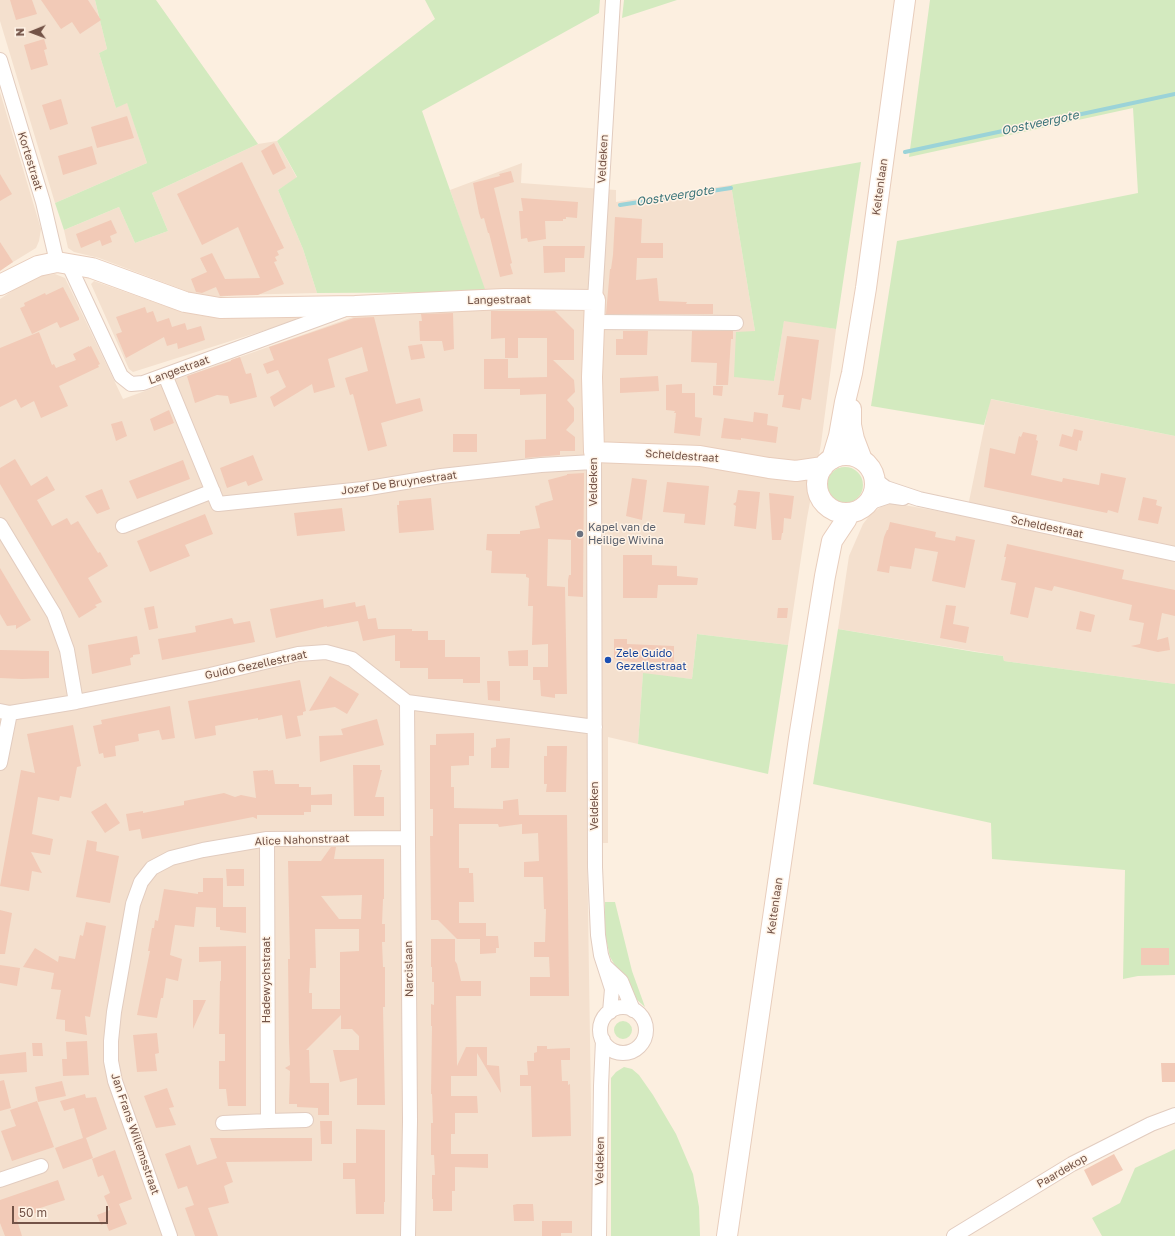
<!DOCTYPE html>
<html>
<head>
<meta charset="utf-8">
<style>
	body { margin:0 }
	#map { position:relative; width:1175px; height:1236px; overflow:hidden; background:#fcefe0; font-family:"Golos Text",sans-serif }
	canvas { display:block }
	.north { position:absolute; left:12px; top:12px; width:40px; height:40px; -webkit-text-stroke:3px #fff3e6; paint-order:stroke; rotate:269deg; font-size:11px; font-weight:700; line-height:16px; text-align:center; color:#735347 }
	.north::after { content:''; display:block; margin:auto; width:14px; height:18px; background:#735347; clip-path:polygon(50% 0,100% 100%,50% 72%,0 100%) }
	.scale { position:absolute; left:12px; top:1206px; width:96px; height:18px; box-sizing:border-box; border:2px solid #735347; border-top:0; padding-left:5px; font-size:12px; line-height:14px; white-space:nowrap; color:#735347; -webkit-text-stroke:3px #fff3e6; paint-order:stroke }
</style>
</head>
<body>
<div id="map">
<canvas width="1175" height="1236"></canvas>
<div class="north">N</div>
<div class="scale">50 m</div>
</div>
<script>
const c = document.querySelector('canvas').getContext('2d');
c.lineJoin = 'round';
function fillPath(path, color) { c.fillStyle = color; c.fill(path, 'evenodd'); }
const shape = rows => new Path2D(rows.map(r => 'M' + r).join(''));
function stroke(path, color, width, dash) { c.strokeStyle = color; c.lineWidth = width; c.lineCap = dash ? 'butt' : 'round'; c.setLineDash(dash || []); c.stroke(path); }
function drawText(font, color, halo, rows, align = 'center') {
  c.font = font + ' "Golos Text",sans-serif'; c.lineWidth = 3; c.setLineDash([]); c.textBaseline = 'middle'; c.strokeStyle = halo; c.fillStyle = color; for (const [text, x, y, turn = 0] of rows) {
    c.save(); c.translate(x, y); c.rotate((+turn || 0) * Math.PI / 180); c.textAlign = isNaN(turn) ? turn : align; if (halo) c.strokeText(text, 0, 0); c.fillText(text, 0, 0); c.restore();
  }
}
const residential = shape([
	[0,0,95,0,107,49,99,53,116,108,127,102,147,163,55,203,0,21],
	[0,92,41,229,39,241,36,248,0,270],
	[277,141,297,178,278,190,303,249,317,293,234,295,221,297,197,295,99,258,74,252,68,248,64,230,119,207,135,243,168,231,152,193,258,144],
	[522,163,521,183,616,190,616,202,731,185,755,331,774,381,784,320,836,329,821,444,807,518,788,645,697,634,692,679,643,674,638,744,608,737,608,843,587,843,593,1236,0,1236,0,299,33,277,55,274,65,278,123,399,186,376,353,317,485,292,450,190],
	[94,281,165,306,198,315,219,318,296,317,297,320,133,372,129,369,91,284],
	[990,399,1175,436,1175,684,1004,661,1003,656,838,629,849,556,863,524,870,515,887,502,966,516]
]);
const green = shape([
	[95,0,156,0,258,144,152,193,168,231,135,243,119,207,64,230,55,203,147,163,127,103,116,108,99,53,107,49],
	[425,0,600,0,599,13,422,111,486,292,317,293,303,249,278,190,297,177,277,141,435,19],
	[624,0,677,0,622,18],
	[930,0,1175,0,1175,436,991,399,984,425,871,406,897,241,1138,193,1133,108,909,157],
	[861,162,836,329,784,321,774,381,734,377,736,332,755,331,731,185],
	'827 485a18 18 0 1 1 36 0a18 18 0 1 1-36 0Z',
	[838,629,975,652,1003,656,1004,661,1175,684,1175,975,1138,976,1123,979,1125,870,992,859,991,823,813,784],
	[697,634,788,645,768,774,638,744,643,673,692,679],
	[605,902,615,902,632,971,645,1007,635,998,625,975,616,967,610,957,605,934],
	'614 1030a9 9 0 1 1 18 0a9 9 0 1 1-18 0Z',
	[624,1067,632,1069,639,1075,653,1095,676,1134,693,1174,699,1207,700,1236,611,1236,611,1078,616,1072],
	[1175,1149,1175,1236,1102,1236,1092,1218,1120,1203,1135,1168]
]);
const stream = shape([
	[905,152,1175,94],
	[620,205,731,188]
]);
const building = shape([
	[10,0,32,0,37,14,16,20],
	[41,0,88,0,101,20,80,34,72,22,61,29],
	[44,39,47,49,44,50,48,65,31,70,24,45],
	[61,99,68,124,50,130,42,105],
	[127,116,134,138,97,148,91,127],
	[274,143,286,168,273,175,261,151],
	[92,146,97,164,63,175,58,156],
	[242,162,284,248,277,251,279,255,275,257,277,261,274,262,284,284,258,295,220,296,216,287,202,293,196,292,191,279,207,272,200,258,212,253,225,279,260,278,238,227,202,245,177,194],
	[511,171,514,182,494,188,512,263,510,264,513,274,500,277,489,233,488,233,484,218,481,219,479,213,473,183,500,176,499,174],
	[0,174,12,194,0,201],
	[521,198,578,202,577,218,566,217,566,219,563,219,563,221,545,221,546,239,528,242,527,238,521,239,519,211,523,211],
	[615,217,642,219,641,243,663,243,663,258,637,258,636,280,657,278,659,301,687,302,686,304,713,304,713,314,606,314,610,269,611,269,613,255],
	[111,220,117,233,110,236,112,242,102,246,100,240,81,248,76,234],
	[0,242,13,262,0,271],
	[543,246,585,246,584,258,565,258,565,272,544,273],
	[63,287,79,318,79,320,60,328,57,322,32,334,20,308,25,306,24,303,45,293,46,295],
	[145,307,147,313,153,311,157,322,169,318,172,327,185,323,187,330,201,326,205,340,178,349,177,343,167,346,164,337,126,358,116,334,122,332,116,317],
	[491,311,555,311,574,330,574,360,553,360,574,380,575,392,567,400,574,408,574,421,566,430,575,437,575,451,560,451,560,455,525,458,525,440,546,439,546,394,520,395,520,389,484,389,484,359,508,359,508,378,547,377,547,338,518,338,518,358,505,358,505,338,491,339],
	[453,313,454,349,444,351,442,341,420,341,419,321,422,321,421,314],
	[374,317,396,404,420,398,423,411,381,423,387,446,368,451,353,394,350,395,345,378,368,371,362,347,328,359,335,387,314,393,312,384,274,407,270,397,286,387,278,370,267,374,263,364,274,360,269,347,354,318],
	[623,331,648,331,647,355,616,355,616,339,623,339],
	[692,331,733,331,733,339,731,339,728,385,716,385,717,363,691,362],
	[39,332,52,365,54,364,56,368,76,360,73,354,89,346,89,347,91,346,100,364,98,365,99,367,59,386,68,406,41,418,34,401,21,408,16,399,0,407,0,348],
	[787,336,819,340,811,400,802,398,800,410,782,407,784,395,778,395],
	[422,344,425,358,411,360,408,346],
	[240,357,246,374,251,373,257,397,230,404,228,396,217,395,195,403,187,376,231,361,231,360],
	[658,376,659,391,620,393,620,378],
	[682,384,682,393,695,393,695,417,702,418,700,436,674,433,676,413,674,413,675,411,666,410,666,385],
	[713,386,723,386,722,396,713,395],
	[169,410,174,423,154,431,150,419],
	[754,412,768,414,767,425,778,427,776,443,741,438,741,440,721,438,724,418,753,422],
	[122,421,127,436,116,441,111,424],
	[1074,429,1083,431,1081,441,1079,440,1077,451,1059,446,1062,434,1072,437],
	[1023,432,1037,435,1036,440,1038,441,1031,475,1062,482,1063,478,1099,485,1101,473,1126,478,1118,513,1108,510,1107,513,984,487,990,448,1015,454,1019,436,1021,437],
	[453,434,477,434,477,452,453,452],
	[253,455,263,480,248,486,246,481,227,488,220,468],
	[15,459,31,486,47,476,55,490,37,500,52,526,67,518,71,525,78,521,98,553,100,552,108,566,88,578,102,602,95,605,97,607,79,618,0,484,0,468],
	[183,460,190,479,137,499,129,481],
	[584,473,583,597,568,596,568,580,569,575,571,575,571,540,548,539,547,586,565,587,567,694,555,694,555,698,541,696,540,680,533,680,533,667,548,667,548,644,532,645,533,606,528,606,529,578,526,577,526,574,491,573,492,551,486,550,487,534,520,534,520,531,540,528,535,506,540,505,539,504,553,500,548,480,567,475,567,474],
	[632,478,647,480,642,520,626,516],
	[667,482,709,486,705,525,684,523,685,514,663,512],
	[102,489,110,509,97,514,85,496],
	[738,490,760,492,756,529,734,526,736,506,733,504,736,502],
	[769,493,794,496,791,519,784,518,783,533,782,533,781,540,772,540],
	[1143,497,1157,500,1156,505,1162,507,1158,524,1138,520],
	[431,498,434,530,399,533,397,505,399,505,399,501],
	[342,508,345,531,297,536,294,513],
	[205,514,213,534,185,545,190,556,150,572,137,541],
	[890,522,936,532,935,537,955,541,956,536,975,540,965,588,932,581,938,552,915,548,911,569,890,566,889,573,877,571,884,537,887,530,888,530],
	[1007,544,1124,570,1122,579,1175,590,1175,616,1162,613,1157,640,1168,637,1170,650,1158,652,1131,646,1140,644,1144,623,1129,620,1132,605,1054,586,1052,591,1035,587,1028,618,1010,614,1016,583,1001,580,1006,557,1004,557],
	[623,555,652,555,652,565,677,566,677,576,698,578,697,585,658,585,657,598,623,598],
	[0,568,31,620,16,629,16,625,7,626,0,614],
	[323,599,324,608,355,602,356,607,365,605,368,619,376,618,378,629,412,629,412,631,428,631,428,640,445,640,445,657,480,657,480,683,463,683,463,679,428,679,428,668,400,668,400,661,395,661,395,635,363,641,358,621,327,627,327,626,276,638,270,609],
	[946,605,956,606,953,624,969,627,966,643,940,638],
	[154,606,158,628,149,630,144,608],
	[778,608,788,608,787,618,777,618],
	[1080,611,1095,615,1091,632,1076,629],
	[232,618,234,624,250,621,255,642,162,660,158,639,196,632,195,626],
	[137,636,140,654,133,655,133,657,130,658,131,665,92,674,88,645],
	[614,639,627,639,627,644,674,646,674,662,632,662,614,659],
	[0,650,49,651,49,678,22,679,0,678],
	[528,650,528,666,509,666,508,651],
	[330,676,359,694,347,714,335,707,309,711],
	[300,680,306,711,303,712,303,715,297,716,301,736,286,739,282,715,258,720,258,718,215,726,216,735,195,739,188,701],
	[487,681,500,681,500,701,488,700],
	[170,706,175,738,162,740,159,730,138,734,139,741,115,746,116,756,104,758,103,753,99,754,93,726,102,724,101,720],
	[377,719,384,745,320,762,319,736,343,735,341,729],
	[73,725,81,766,77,767,71,798,60,796,59,801,38,797,32,834,53,839,50,855,31,852,42,873,32,871,29,891,0,886,21,770,35,773,27,734],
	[474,733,474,756,469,756,469,765,451,766,451,787,454,787,454,808,503,809,503,801,518,799,519,815,567,815,569,996,530,996,530,977,550,977,549,957,534,957,534,942,545,942,546,909,544,909,543,877,524,877,524,862,539,861,538,833,522,834,522,824,499,827,498,824,459,824,459,868,469,868,469,873,473,873,474,902,459,902,459,923,486,923,486,936,498,936,499,948,496,948,496,953,480,954,480,939,457,939,438,920,431,920,430,836,433,836,433,809,430,809,430,745,436,745,436,734],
	[510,738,509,768,491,768,491,748,496,747,496,739],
	[547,746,567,746,566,792,546,792,547,784,544,784,544,756,547,756],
	[353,765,380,765,380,770,382,770,375,797,384,797,384,816,354,816],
	[268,770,268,771,273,770,275,784,299,784,299,787,311,787,311,795,332,794,332,805,311,805,311,812,304,812,304,815,257,815,257,819,253,817,142,839,140,829,129,831,126,814,143,811,143,813,184,805,184,801,224,793,235,797,241,795,256,798,253,771],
	[106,803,120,823,105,833,91,812],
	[87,840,97,842,96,851,119,856,110,903,76,897],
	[331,847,336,847,334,859,384,859,384,899,383,899,382,924,385,924,385,942,382,942,383,967,385,967,385,1007,383,1007,385,1105,357,1105,357,1078,340,1082,333,1050,359,1050,359,1036,352,1029,341,1029,341,1015,306,1050,309,1050,310,1083,329,1083,329,1115,318,1115,318,1108,297,1107,297,1104,289,1104,290,1071,285,1068,290,1065,289,1042,288,959,290,959,288,861,321,861],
	[362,895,361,919,339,919,321,896],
	[315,929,359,929,359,951,340,952,340,1009,312,1009,312,993,309,993,310,968,316,968],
	[226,869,244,869,244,886,227,886],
	[203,878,223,878,223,907,246,907,246,933,220,930,220,927,216,927,216,908,196,907,194,927,175,925,170,955,182,959,178,981,166,978,163,998,161,998,157,1018,137,1015,150,951,148,951,152,928,154,928,155,920,158,921,164,889,198,894,198,892,203,892],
	[0,910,12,913,5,954,0,954],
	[86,922,106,926,90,1017,85,1016,87,1035,65,1031,65,1020,56,1019,61,990,51,989,54,973,23,967,35,948,58,962,59,956,75,959,80,935,83,936],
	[431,939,455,939,455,961,457,964,461,981,481,981,481,996,456,996,457,1066,466,1047,487,1047,487,1065,499,1066,501,1093,477,1053,477,1076,451,1076,451,1096,477,1096,478,1113,455,1113,455,1134,451,1134,451,1154,488,1154,488,1168,455,1167,455,1191,452,1191,452,1211,433,1211,433,1199,432,1199,432,1175,435,1175,434,1155,431,1155,431,1123,433,1123,432,1094,431,1094,432,1026,431,1026,431,1004,434,1005,434,982,432,982,432,967,431,967],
	[246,946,246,1106,228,1106,226,1089,219,1089,219,1061,225,1061,225,1034,219,1034,220,981,221,981,221,961,199,962,199,947],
	[1141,948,1169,948,1169,965,1141,965],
	[0,965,20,968,17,986,0,983],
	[193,1000,206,1000,193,1029],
	[157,1033,159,1053,155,1054,157,1071,137,1072,133,1035],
	[87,1041,89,1075,63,1076,62,1059,67,1059,66,1042],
	[32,1043,42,1043,43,1056,33,1056],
	[537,1046,547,1046,547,1049,570,1048,570,1060,561,1060,562,1081,568,1081,568,1085,570,1084,571,1136,532,1137,531,1086,520,1086,520,1075,528,1075,527,1061,534,1061,534,1053,537,1052],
	[26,1052,27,1072,0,1074,0,1055],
	[1161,1063,1175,1063,1175,1082,1162,1082],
	[4,1080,11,1108,0,1111,0,1081],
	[62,1081,66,1096,38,1102,35,1087],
	[167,1088,174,1107,169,1108,176,1125,156,1128,144,1096],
	[85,1094,86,1098,96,1097,107,1129,86,1138,93,1158,63,1169,55,1148,83,1138,74,1108,64,1111,60,1101],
	[37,1101,54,1147,12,1161,1,1131,16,1126,10,1110],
	[320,1121,332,1121,332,1144,321,1144],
	[356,1129,385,1130,385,1202,384,1202,384,1214,356,1214,355,1179,343,1179,343,1163,356,1163],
	[210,1138,312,1138,312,1161,226,1162,233,1182,224,1186,229,1203,208,1208,218,1236,195,1236,185,1208,194,1205,187,1186,178,1189,165,1154,190,1145,197,1165,217,1158],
	[115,1150,132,1199,119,1204,127,1224,109,1231,106,1223,101,1225,97,1215,110,1210,104,1196,110,1193,103,1175,98,1177,92,1159],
	[1114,1154,1123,1170,1092,1186,1084,1170],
	[58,1180,65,1200,37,1209,38,1212,17,1220,22,1236,5,1236,0,1223,0,1200],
	[517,1204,533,1204,534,1221,514,1221,513,1205],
	[542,1221,572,1221,572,1233,561,1233,561,1236,542,1236]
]);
const street = shape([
	[0,60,43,202,57,262],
	[68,263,121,376,131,384,143,383,343,310],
	[595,300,613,0],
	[594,322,736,323],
	[165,375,218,504,363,489,441,476,541,465,593,462],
	[594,452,595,867,598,935,601,955,612,989,610,1012],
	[874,479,886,488,919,499,1175,554],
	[868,503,889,496,903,498],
	[0,525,54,614,67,650,76,702],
	[123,526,213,491],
	[407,702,410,1121,408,1236],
	[0,711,10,713,76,702,210,675,298,654,326,652,352,659,407,702,595,727],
	[0,763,10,713],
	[606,967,621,981,633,1010],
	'600 1030a23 23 0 1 1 46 0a23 23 0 1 1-46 0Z',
	[268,1121,306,1120],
	[223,1123,268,1121,267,839],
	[0,1180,41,1166],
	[170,1236,115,1081,111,1061,111,1041,114,1012,133,904,141,882,152,868,171,858,203,850,267,839,407,838],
	[599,1236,601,1086,603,1040],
	[954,1236,1072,1164,1151,1124,1175,1115]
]);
const secondary = shape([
	[0,285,38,266,57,262,92,268,185,302,220,308,355,306,504,299,595,300,592,377,594,452,700,456,769,468,796,471,823,467],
	[851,409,851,425,854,439,862,460],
	'817 484a29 29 0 1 1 58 0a29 29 0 1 1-58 0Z',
	[832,459,839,436,845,402,852,373,866,288,905,0],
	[727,1236,799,738,825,576,832,541,846,520,849,513]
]);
const markers = [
	[580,534,4,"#6b7280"],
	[608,660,4,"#1a4fb4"]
];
const streetNames = [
	["Veldeken",603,159,-87],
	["Kortestraat",30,161,73],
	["Keltenlaan",880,187,-82],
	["Langestraat",499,300,-1],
	["Langestraat",179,370,-20],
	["Scheldestraat",682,456,4],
	["Veldeken",594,482,-90],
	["Jozef De Bruynestraat",399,483,-8],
	["Scheldestraat",1047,527,12],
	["Guido Gezellestraat",256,665,-12],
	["Veldeken",595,806,-90],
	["Alice Nahonstraat",302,840,-2],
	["Keltenlaan",775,906,-82],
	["Narcislaan",409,969,-91],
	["Hadewychstraat",267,980,-90],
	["Jan Frans Willemsstraat",135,1134,71],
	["Veldeken",600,1161,-89],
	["Paardekop",1062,1171,-30]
];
const worshipNames = [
	["Kapel van de",588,528],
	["Heilige Wivina",588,541]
];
const transitNames = [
	["Zele Guido",616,654],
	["Gezellestraat",616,667]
];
const waterNames = [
	["Oostveergote",1040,123,-12],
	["Oostveergote",675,196,-9]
];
fillPath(residential, '#f4e0ce');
fillPath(green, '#d3eabf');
stroke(stream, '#9bd3d8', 4);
fillPath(building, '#f2cab7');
stroke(street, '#e2ccbf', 16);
stroke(secondary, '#e8cdbc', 22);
stroke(street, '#fff', 14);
stroke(secondary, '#fff', 20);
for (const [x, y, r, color] of markers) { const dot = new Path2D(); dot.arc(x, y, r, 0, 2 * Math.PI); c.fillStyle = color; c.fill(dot); stroke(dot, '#fff3e6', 1.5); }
drawText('11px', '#735347', '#fff3e6', streetNames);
drawText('11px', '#5b616d', '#fff3e6', worshipNames, 'left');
drawText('11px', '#164399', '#fff3e6', transitNames, 'left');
drawText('italic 12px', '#3b7479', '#fff3e6', waterNames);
</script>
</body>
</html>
